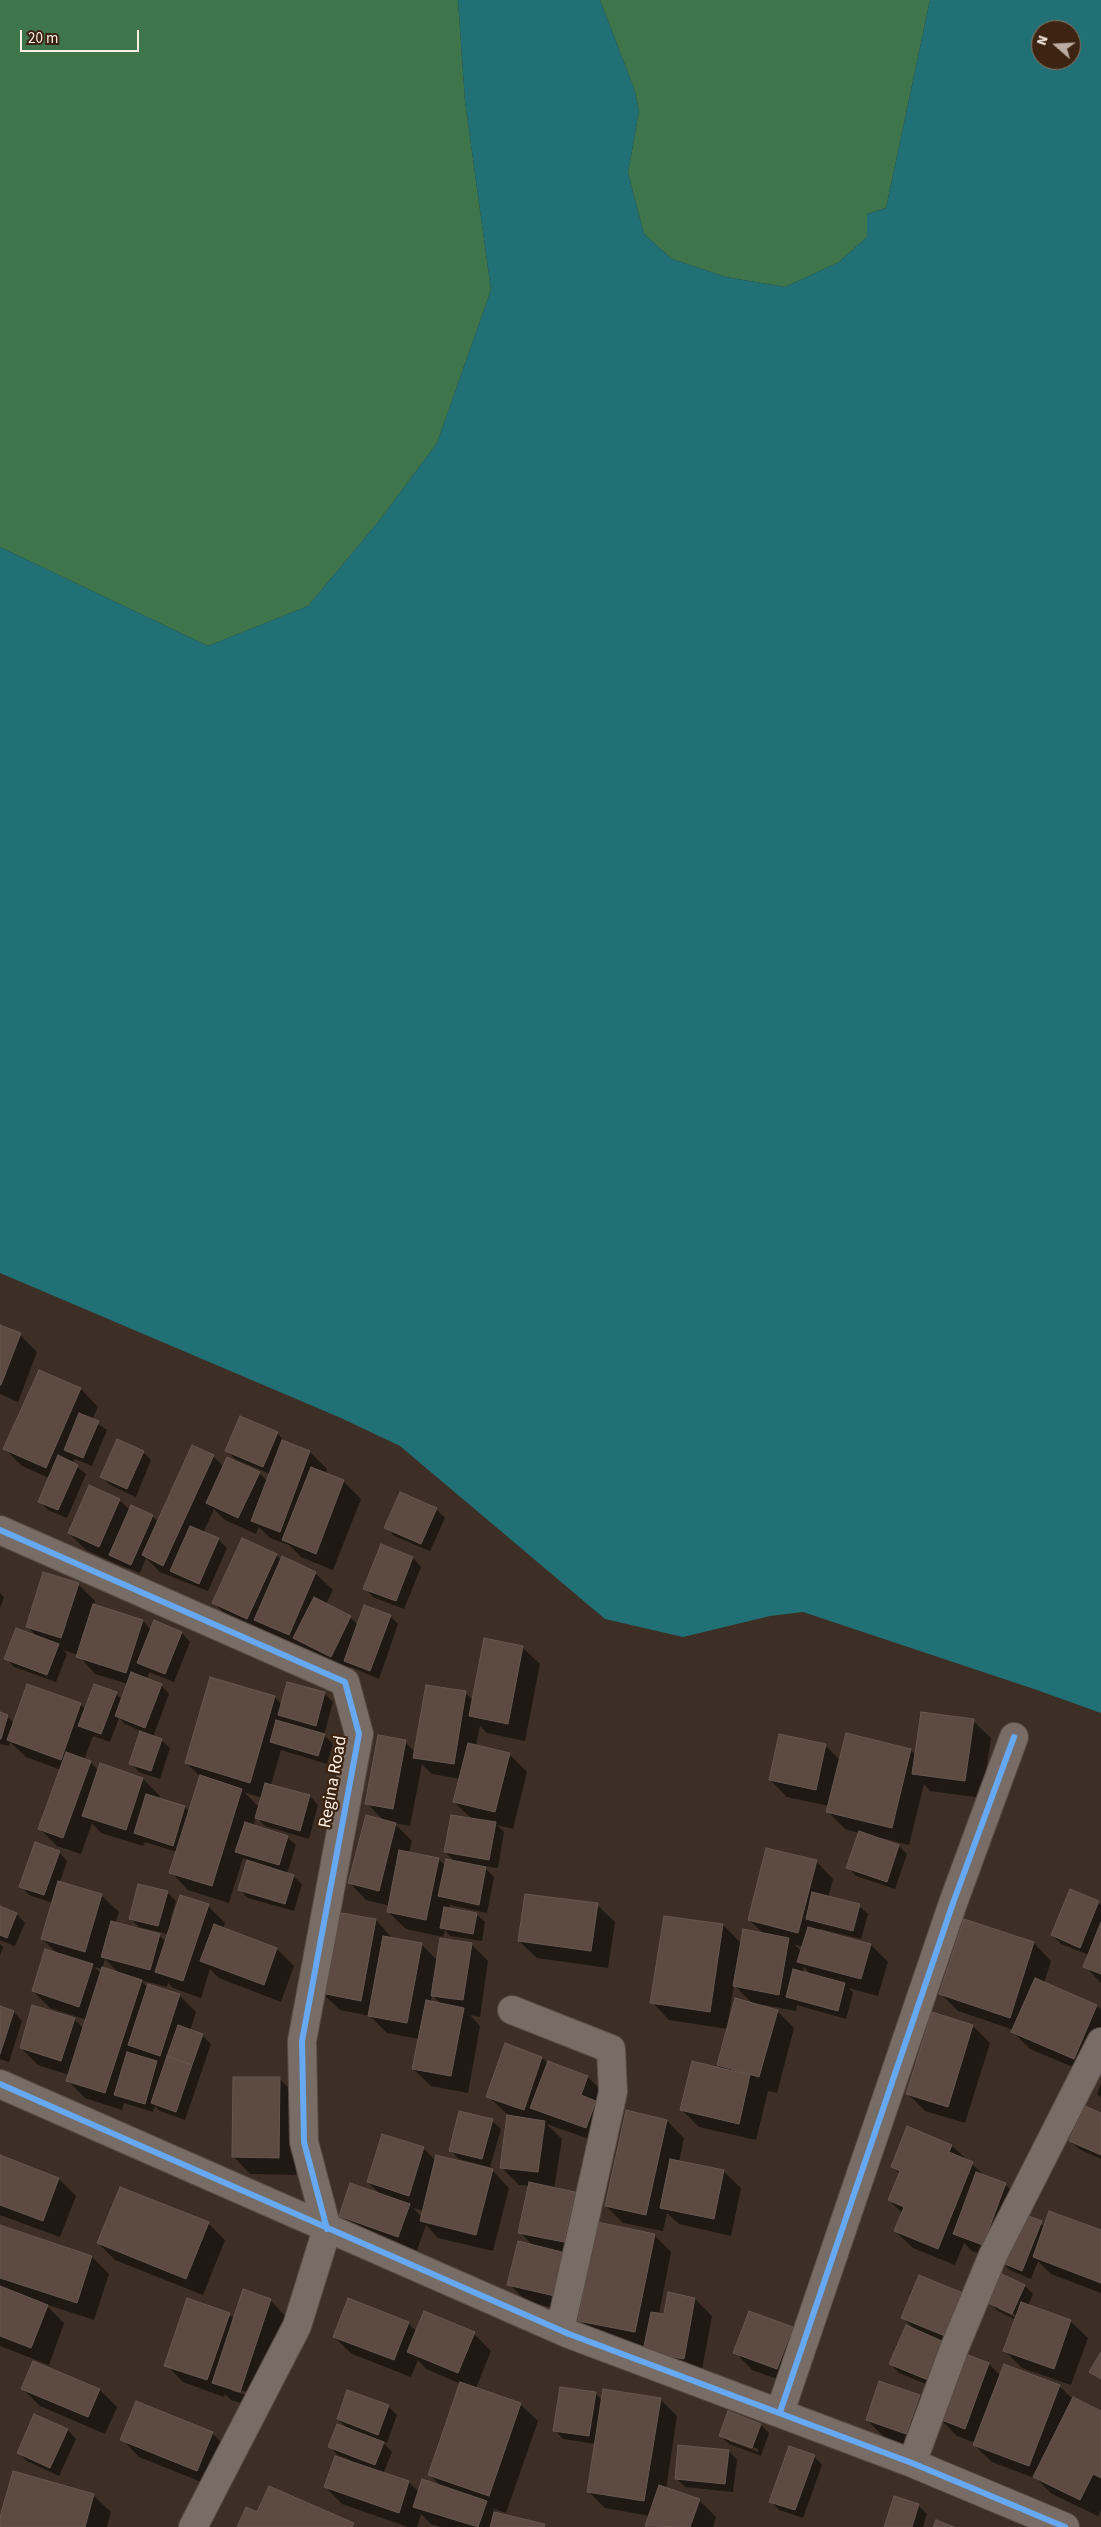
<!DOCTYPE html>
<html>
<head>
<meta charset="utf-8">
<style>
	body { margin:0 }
	#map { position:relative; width:1101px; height:2527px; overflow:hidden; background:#3d2f25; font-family:"Source Sans 3",sans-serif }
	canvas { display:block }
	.north { position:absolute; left:1031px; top:20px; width:50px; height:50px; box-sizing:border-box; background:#3d2311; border:1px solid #8a7567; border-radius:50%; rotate:289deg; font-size:14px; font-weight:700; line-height:20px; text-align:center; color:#fef0e7 }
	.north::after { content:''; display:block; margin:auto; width:18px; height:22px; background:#baaca3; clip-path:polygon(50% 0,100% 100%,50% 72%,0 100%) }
	.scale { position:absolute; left:20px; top:30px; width:119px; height:22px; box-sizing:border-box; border:2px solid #fef0e7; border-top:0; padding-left:6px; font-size:15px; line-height:18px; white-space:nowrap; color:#fef0e7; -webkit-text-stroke:4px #3d2311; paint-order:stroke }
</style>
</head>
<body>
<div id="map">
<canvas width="1101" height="2527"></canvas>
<div class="north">N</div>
<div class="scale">20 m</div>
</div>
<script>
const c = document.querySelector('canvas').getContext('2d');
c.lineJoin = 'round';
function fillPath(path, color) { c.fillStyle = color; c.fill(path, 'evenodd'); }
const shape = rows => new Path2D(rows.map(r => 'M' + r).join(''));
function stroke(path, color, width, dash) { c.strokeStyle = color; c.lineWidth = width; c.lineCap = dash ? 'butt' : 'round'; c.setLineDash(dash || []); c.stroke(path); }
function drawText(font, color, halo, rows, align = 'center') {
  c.font = font + ' "Source Sans 3",sans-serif'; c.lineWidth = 4.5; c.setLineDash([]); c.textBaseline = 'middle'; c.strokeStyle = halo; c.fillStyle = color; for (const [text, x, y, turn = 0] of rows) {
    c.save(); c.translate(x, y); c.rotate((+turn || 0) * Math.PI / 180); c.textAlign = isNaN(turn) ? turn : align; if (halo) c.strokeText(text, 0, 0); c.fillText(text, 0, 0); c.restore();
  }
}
const forest = shape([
	[0,0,458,0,465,101,491,290,437,443,379,521,308,606,208,646,0,547],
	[600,0,930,0,886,208,867,214,867,237,839,262,785,287,726,277,672,259,644,234,628,173,639,111,635,91]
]);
const water = shape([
	[458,0,600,0,635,91,639,111,628,173,644,234,672,259,726,277,785,287,839,262,867,237,867,214,886,208,930,0,1101,0,1101,1713,1037,1690,803,1612,770,1616,683,1637,605,1619,400,1446,341,1418,0,1273,0,547,208,646,308,606,379,521,437,443,491,290,465,101],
	[1041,30,1071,30,1071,60,1041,60]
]);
const shadow = shape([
	[0,1326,20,1335,37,1352,18,1402,0,1394],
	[40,1371,81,1389,98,1407,92,1420,107,1430,92,1466,75,1459,72,1463,86,1474,67,1518,48,1510,39,1501,49,1478,22,1466,5,1449],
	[277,1433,285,1442,310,1452,327,1469,325,1474,343,1481,361,1499,333,1570,301,1557,289,1545,270,1538,259,1527,256,1534,225,1520,214,1509,203,1533,218,1539,227,1548,208,1591,160,1572,146,1558,140,1573,117,1564,86,1550,69,1533,119,1500,130,1510,152,1516,158,1522,213,1456,224,1467,259,1473,268,1482,270,1474,235,1459,227,1451],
	[143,1452,151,1460,136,1497,110,1485,102,1477],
	[436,1509,445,1518,430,1551,394,1536,386,1527],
	[276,1555,281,1560,315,1573,333,1590,326,1604,350,1617,358,1625,390,1616,398,1624,379,1679,351,1667,348,1674,273,1637,266,1631,264,1636,231,1620,214,1603],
	[413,1558,421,1567,404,1609,373,1597,365,1588],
	[78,1584,95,1601,94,1606,143,1621,151,1630,154,1622,182,1633,190,1642,174,1682,149,1672,147,1680,161,1685,169,1694,153,1737,161,1740,170,1748,160,1779,139,1772,131,1763,141,1731,125,1724,119,1718,110,1742,93,1736,84,1760,90,1762,98,1770,143,1779,160,1796,159,1799,185,1807,190,1812,201,1777,186,1763,211,1678,275,1697,282,1705,324,1693,333,1702,324,1735,333,1744,327,1764,281,1750,271,1785,310,1796,318,1805,309,1839,265,1826,256,1817,253,1826,287,1837,296,1845,287,1874,293,1876,302,1884,294,1911,248,1898,239,1889,248,1861,243,1858,229,1903,188,1890,171,1872,177,1852,145,1842,143,1846,101,1833,92,1823,81,1854,57,1846,40,1829,61,1770,26,1757,10,1742,9,1746,0,1744,0,1714,7,1716,14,1723,80,1704,86,1710,116,1694,123,1700,128,1684,95,1674,78,1655,63,1650,67,1654,56,1682,14,1667,6,1658,38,1637,27,1627],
	[244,1792,262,1798,259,1807],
	[0,1593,4,1597,0,1608],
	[522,1647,540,1664,525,1741,487,1733,480,1726,476,1746,510,1755,527,1772,513,1829,497,1825,504,1832,498,1868,483,1866,494,1877,487,1913,450,1905,449,1909,476,1914,485,1922,482,1941,450,1936,445,1930,443,1937,406,1929,388,1912,390,1906,366,1900,349,1882,384,1821,367,1803,405,1742,415,1752,465,1693,473,1700],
	[422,1764,432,1774,460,1779,454,1802,473,1820,445,1852,455,1862,446,1866,438,1859,409,1853,412,1841,394,1823,410,1826],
	[973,1721,991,1738,982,1798,930,1791,924,1784,909,1845,882,1838,881,1840,899,1846,907,1854,895,1889,856,1876,848,1867,859,1833,845,1829,828,1812,829,1806,787,1797,770,1780,825,1745,841,1761,911,1750,916,1756],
	[59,1852,67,1861,60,1882,101,1895,119,1912,115,1923,159,1935,166,1942,168,1934,139,1927,130,1918,167,1892,176,1901,170,1921,208,1906,225,1923,223,1929,277,1949,294,1966,281,2002,219,1978,210,1969,201,1998,173,1988,168,1983,167,1987,140,1980,148,1988,179,1995,196,2012,190,2031,202,2035,211,2044,185,2120,160,2111,155,2106,153,2112,124,2103,122,2110,85,2098,68,2081,69,2075,38,2065,21,2048,74,2019,84,2029,87,2020,50,2008,33,1991,57,1953,42,1939,53,1903,29,1895,21,1886],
	[105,1959,120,1974,102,1969],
	[94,1967,103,1969,102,1974],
	[816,1861,833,1879,828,1898,859,1906,868,1914,861,1939,820,1929,820,1931,871,1945,888,1962,878,1996,849,1988,853,1993,846,2019,797,2005,796,2011,764,2005,764,2007,777,2011,794,2028,777,2093,768,2091,756,2140,699,2127,682,2110,722,2069,718,2065,728,2029,669,2020,652,2002,723,1925,742,1944,764,1934,749,1920],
	[794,1944,803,1947,802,1952],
	[804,1967,812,1976,803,1973],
	[734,1985,753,2004,730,2023,728,2022],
	[1098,1902,1101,1905,1101,1983,1085,1966,1089,1955,1061,1944,1052,1935],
	[597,1905,615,1922,608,1968,537,1958,519,1941],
	[0,1907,17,1914,25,1923,15,1946,0,1940],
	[337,1913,376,1920,393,1939,421,1944,438,1961,471,1944,488,1961,480,2017,470,2015,480,2026,468,2093,431,2086,413,2069,419,2039,387,2033,370,2016,340,2010,322,1993],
	[432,1995,442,2005,431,2002],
	[964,1921,1034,1943,1051,1961,1044,1983,1097,2006,1101,2010,1101,2054,1092,2075,1030,2049,1013,2032,1014,2030,958,2011,941,1994],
	[0,1944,3,1947,0,1956],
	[0,2008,14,2012,22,2021,9,2062,0,2059],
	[973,2026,990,2043,965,2123,925,2111,908,2094],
	[506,2045,542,2058,548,2064,588,2077,605,2094,604,2144,546,2124,562,2139,554,2189,574,2193,591,2210,572,2313,526,2301,509,2284,534,2247,520,2232,530,2186,519,2185,501,2167,508,2115,488,2096],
	[280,2079,297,2096,296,2175,250,2174,233,2156],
	[1101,2083,1101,2098,1097,2094],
	[1101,2115,1101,2159,1079,2149,1070,2140],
	[492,2121,501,2129,490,2167,459,2159,450,2150],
	[667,2121,684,2138,679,2162,723,2171,741,2188,731,2236,679,2224,667,2213,663,2231,623,2223,606,2206],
	[952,2146,986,2177,1005,2184,1022,2202,1021,2215,1045,2226,1101,2231,1101,2293,1051,2274,1038,2261,1031,2279,1010,2270,1000,2260,972,2251,964,2243,955,2265,913,2248,895,2231,902,2213,889,2200,900,2174,892,2167],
	[423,2148,436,2161,492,2170,509,2188,493,2251,438,2238,426,2225,416,2253,358,2232,341,2215,381,2195,368,2182],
	[413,2208,423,2211,422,2217],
	[0,2156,59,2179,76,2196,60,2237,0,2215],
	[208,2223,225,2240,203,2295,115,2260,98,2243],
	[0,2227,92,2257,109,2274,94,2320,45,2304,64,2323,49,2365,0,2346],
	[654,2235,671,2252,659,2314,665,2315,695,2299,712,2316,701,2375,645,2347,597,2338,580,2320],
	[1025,2286,1033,2294,1028,2306,1070,2321,1088,2338,1071,2385,1022,2368,1005,2351,1016,2320,998,2311,990,2303],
	[998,2306,1018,2316,1017,2318,998,2309],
	[962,2294,936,2388,899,2373,891,2364,915,2330,902,2317],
	[270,2300,287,2318,257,2408,231,2400,225,2394,224,2397,183,2382,166,2365,229,2314,234,2319],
	[232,2388,247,2392,246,2395,232,2391],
	[408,2323,417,2332,474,2334,491,2351,476,2388,520,2404,538,2421,506,2513,492,2508,499,2515,545,2527,441,2527,431,2524,421,2514,417,2527,408,2527,342,2504,325,2487,350,2460,338,2455,330,2447,349,2430,338,2419,388,2406,397,2415,387,2443,381,2440,392,2452,383,2474,409,2482,419,2492,442,2487,430,2475,461,2384,426,2369,418,2360,411,2377,352,2354,334,2337],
	[792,2328,809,2345,794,2385,752,2370,735,2352],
	[964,2355,989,2364,1001,2376,1059,2386,1073,2399,1101,2412,1101,2510,1098,2516,1052,2494,1037,2479,992,2462,974,2445,975,2443,957,2436,940,2419],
	[22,2388,100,2390,117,2407,105,2434,40,2406],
	[595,2393,603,2401,660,2399,677,2416,666,2489,699,2500,716,2517,713,2527,648,2527,650,2516,605,2508,588,2491,596,2444,563,2439,555,2430],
	[919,2396,936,2414,923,2451,884,2437,867,2420],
	[35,2416,68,2430,76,2439,59,2476,27,2461,18,2452],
	[761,2425,769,2433,761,2456,729,2444,720,2436],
	[729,2438,758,2449,758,2452,729,2441],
	[212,2433,229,2450,214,2487,139,2457,122,2439],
	[729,2451,737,2460,733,2492,685,2487,676,2478],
	[814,2456,822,2465,803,2518,779,2510,771,2501],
	[93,2495,111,2512,107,2527,0,2527,0,2522],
	[918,2505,927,2514,923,2527,886,2527]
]);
const building = shape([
	[0,1325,21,1333,1,1385,0,1385,0,1325],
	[39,1370,81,1388,46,1468,3,1449,39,1370],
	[79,1413,99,1421,83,1458,64,1450,79,1413],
	[240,1416,278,1432,263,1467,225,1451,240,1416],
	[117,1439,144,1451,127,1489,100,1477,117,1439],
	[282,1440,310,1451,280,1532,251,1521,282,1440],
	[192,1445,214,1455,163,1566,142,1555,192,1445],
	[58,1455,78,1465,58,1510,38,1502,58,1455],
	[227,1457,260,1472,238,1518,206,1503,227,1457],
	[311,1467,344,1480,316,1554,282,1540,311,1467],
	[89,1485,120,1499,99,1547,68,1533,89,1485],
	[400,1492,437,1508,421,1544,384,1528,400,1492],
	[131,1505,153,1515,131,1565,109,1555,131,1505],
	[190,1526,219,1538,199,1584,170,1571,190,1526],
	[242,1538,277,1554,247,1619,212,1603,242,1538],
	[381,1544,413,1557,396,1601,363,1589,381,1544],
	[282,1556,316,1572,289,1635,254,1620,282,1556],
	[43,1572,79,1583,61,1638,26,1627,43,1572],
	[314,1597,351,1616,331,1657,293,1638,314,1597],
	[93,1604,143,1620,126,1673,76,1657,93,1604],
	[364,1605,391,1615,370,1671,344,1661,364,1605],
	[154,1620,182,1632,165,1674,137,1663,154,1620],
	[16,1628,59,1644,47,1675,4,1659,16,1628],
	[484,1638,523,1646,508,1724,469,1716,484,1638],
	[131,1672,162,1684,145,1728,115,1716,131,1672],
	[210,1677,275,1696,250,1783,185,1763,210,1677],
	[287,1682,325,1692,316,1726,278,1715,287,1682],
	[27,1684,81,1703,61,1760,7,1740,27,1684],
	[94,1684,117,1692,101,1734,78,1726,94,1684],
	[426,1685,466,1691,454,1764,413,1758,426,1685],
	[0,1712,8,1715,1,1739,0,1739,0,1712],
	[921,1712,974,1719,965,1781,912,1774,921,1712],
	[276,1720,325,1734,318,1756,270,1742,276,1720],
	[140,1731,162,1739,151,1771,129,1764,140,1731],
	[846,1733,911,1749,892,1828,826,1812,846,1733],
	[779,1734,826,1744,816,1790,769,1780,779,1734],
	[378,1735,406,1740,393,1809,365,1804,378,1735],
	[468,1743,510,1753,495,1812,453,1802,468,1743],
	[66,1752,91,1761,63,1838,38,1829,66,1752],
	[100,1763,143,1778,126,1830,82,1816,100,1763],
	[200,1775,242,1789,212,1886,169,1873,200,1775],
	[265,1783,310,1795,300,1831,255,1818,265,1783],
	[146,1794,185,1806,173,1846,134,1833,146,1794],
	[366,1815,396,1823,379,1891,348,1883,366,1815],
	[451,1815,496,1822,489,1860,444,1852,451,1815],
	[245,1822,288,1836,279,1865,235,1852,245,1822],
	[859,1831,899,1845,887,1882,846,1868,859,1831],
	[35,1842,60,1851,44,1895,19,1887,35,1842],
	[766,1848,817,1860,798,1933,748,1920,766,1848],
	[399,1850,439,1858,426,1920,387,1912,399,1850],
	[446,1859,486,1867,479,1905,438,1896,446,1859],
	[247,1860,294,1875,285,1904,238,1890,247,1860],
	[58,1881,102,1894,85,1952,41,1939,58,1881],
	[138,1884,168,1891,158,1926,129,1919,138,1884],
	[1070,1889,1099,1901,1080,1948,1051,1935,1070,1889],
	[812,1892,860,1904,853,1931,806,1919,812,1892],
	[525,1894,598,1903,591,1951,518,1941,525,1894],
	[180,1895,209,1904,183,1981,155,1972,180,1895],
	[0,1906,17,1913,7,1938,0,1935,0,1906],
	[444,1907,477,1913,473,1934,440,1928,444,1907],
	[336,1912,376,1919,361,2001,321,1993,336,1912],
	[664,1916,723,1924,710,2012,650,2003,664,1916],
	[964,1919,1034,1942,1010,2018,939,1994,964,1919],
	[111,1921,160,1934,150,1970,101,1957,111,1921],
	[1101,1922,1101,1974,1083,1967,1101,1922],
	[214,1924,277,1948,264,1985,200,1961,214,1924],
	[808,1927,871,1944,861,1979,797,1962,808,1927],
	[743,1929,789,1938,779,1995,733,1986,743,1929],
	[383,1936,422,1943,407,2023,368,2016,383,1936],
	[440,1938,472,1943,463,2000,431,1996,440,1938],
	[45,1949,93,1964,79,2007,32,1991,45,1949],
	[102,1967,142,1980,105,2093,66,2081,102,1967],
	[793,1969,845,1983,838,2011,786,1997,793,1969],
	[1035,1978,1097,2005,1074,2059,1011,2032,1035,1978],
	[148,1984,180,1994,160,2056,128,2045,148,1984],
	[735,1998,778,2010,759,2077,717,2065,735,1998],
	[426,2000,464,2008,451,2076,412,2069,426,2000],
	[32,2005,75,2018,61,2061,20,2048,32,2005],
	[0,2006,14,2011,0,2054,0,2006],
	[932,2012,973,2025,948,2107,906,2094,932,2012],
	[178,2025,203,2034,192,2065,167,2056,178,2025],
	[505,2043,542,2057,524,2110,486,2097,505,2043],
	[127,2052,157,2061,145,2104,114,2095,127,2052],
	[167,2056,192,2065,176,2112,151,2103,167,2056],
	[548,2061,588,2076,581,2095,596,2101,586,2128,530,2108,548,2061],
	[692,2061,750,2075,739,2124,680,2110,692,2061],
	[233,2077,280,2077,279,2158,232,2157,233,2077],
	[1085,2106,1101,2113,1101,2155,1069,2141,1085,2106],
	[626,2110,667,2120,646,2215,605,2206,626,2110],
	[459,2111,493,2119,482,2159,449,2151,459,2111],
	[507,2115,545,2121,538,2172,500,2168,507,2115],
	[907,2126,952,2145,949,2152,973,2162,938,2249,894,2231,904,2207,888,2200,900,2171,891,2167,907,2126],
	[382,2134,424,2147,409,2196,367,2182,382,2134],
	[0,2155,59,2178,43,2221,0,2205,0,2155],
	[436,2155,493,2169,476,2235,420,2221,436,2155],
	[670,2159,724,2170,714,2219,660,2208,670,2159],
	[976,2172,1006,2183,983,2245,953,2234,976,2172],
	[529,2182,575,2192,564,2242,518,2233,529,2182],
	[350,2183,410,2204,398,2237,339,2216,350,2183],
	[120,2187,209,2222,186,2279,97,2243,120,2187],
	[1049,2211,1101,2230,1101,2283,1033,2257,1049,2211],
	[1020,2213,1042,2221,1022,2271,1000,2262,1020,2213],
	[597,2222,655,2234,635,2332,578,2321,597,2222],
	[0,2225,92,2256,77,2303,0,2278,0,2225],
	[518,2241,566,2253,555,2296,507,2285,518,2241],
	[1002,2274,1025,2285,1012,2314,988,2303,1002,2274],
	[919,2275,963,2293,945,2336,901,2318,919,2275],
	[0,2286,48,2305,31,2348,0,2336,0,2286],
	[243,2289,271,2299,240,2392,212,2383,243,2289],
	[668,2292,695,2298,684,2359,643,2351,651,2312,664,2314,668,2292],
	[187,2298,230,2313,207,2380,164,2366,187,2298],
	[348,2298,409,2322,394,2360,333,2337,348,2298],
	[1021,2302,1071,2320,1054,2369,1003,2351,1021,2302],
	[424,2311,475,2332,458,2373,407,2352,424,2311],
	[749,2311,793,2327,777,2369,733,2353,749,2311],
	[906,2325,944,2342,928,2380,889,2364,906,2325],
	[1101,2352,1101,2379,1089,2372,1101,2352],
	[963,2353,989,2363,965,2429,939,2419,963,2353],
	[33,2361,100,2389,88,2417,21,2389,33,2361],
	[1004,2364,1060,2385,1029,2466,973,2445,1004,2364],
	[879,2381,920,2395,906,2434,866,2420,879,2381],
	[460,2382,521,2403,489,2496,428,2475,460,2382],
	[560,2387,596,2392,589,2436,553,2431,560,2387],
	[603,2389,661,2398,644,2501,587,2492,603,2389],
	[347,2390,389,2405,378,2435,337,2419,347,2390],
	[1073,2397,1101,2411,1101,2478,1093,2474,1080,2500,1033,2477,1073,2397],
	[136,2401,213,2432,197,2471,120,2440,136,2401],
	[728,2411,761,2424,752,2448,719,2436,728,2411],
	[34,2414,68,2429,50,2468,17,2453,34,2414],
	[337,2424,384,2442,375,2465,328,2447,337,2424],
	[678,2445,729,2450,725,2484,675,2479,678,2445],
	[789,2446,815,2455,795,2510,769,2502,789,2446],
	[335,2456,409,2481,399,2513,324,2487,335,2456],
	[13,2471,94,2494,85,2527,0,2527,0,2517,13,2471],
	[422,2479,487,2501,478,2527,413,2507,422,2479],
	[659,2485,700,2499,690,2527,645,2526,659,2485],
	[269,2486,354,2523,352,2527,237,2527,246,2507,257,2512,269,2486],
	[894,2496,919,2504,912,2527,884,2527,894,2496],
	[494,2512,545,2524,544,2527,490,2527,494,2512],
	[936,2520,954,2527,933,2527,936,2520]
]);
const minor = shape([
	[0,1530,345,1682,359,1734,302,2041,304,2142,327,2229],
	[512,2010,611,2049,613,2092,560,2330],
	[0,2084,569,2334,912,2463,1065,2527],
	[780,2412,953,1903,1014,1737],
	[912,2463,954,2349,993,2255,1101,2042],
	[193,2527,297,2326,327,2229]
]);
const cycleway = shape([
	[0,1530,345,1682,359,1734,302,2041,304,2142,327,2229],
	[0,2084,569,2334,912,2463,1065,2527],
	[780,2412,953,1903,1014,1737]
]);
const streetNames = [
	["Regina Road",334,1782,-80]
];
fillPath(forest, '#3e754a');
fillPath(water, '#207075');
fillPath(shadow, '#0007');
fillPath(building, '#5d4a41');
stroke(building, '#655851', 1);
stroke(minor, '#574b43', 30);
stroke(minor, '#786d66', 28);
stroke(cycleway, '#66a8f1', 6);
drawText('18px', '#fef0e7', '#3d2311', streetNames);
</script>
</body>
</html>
